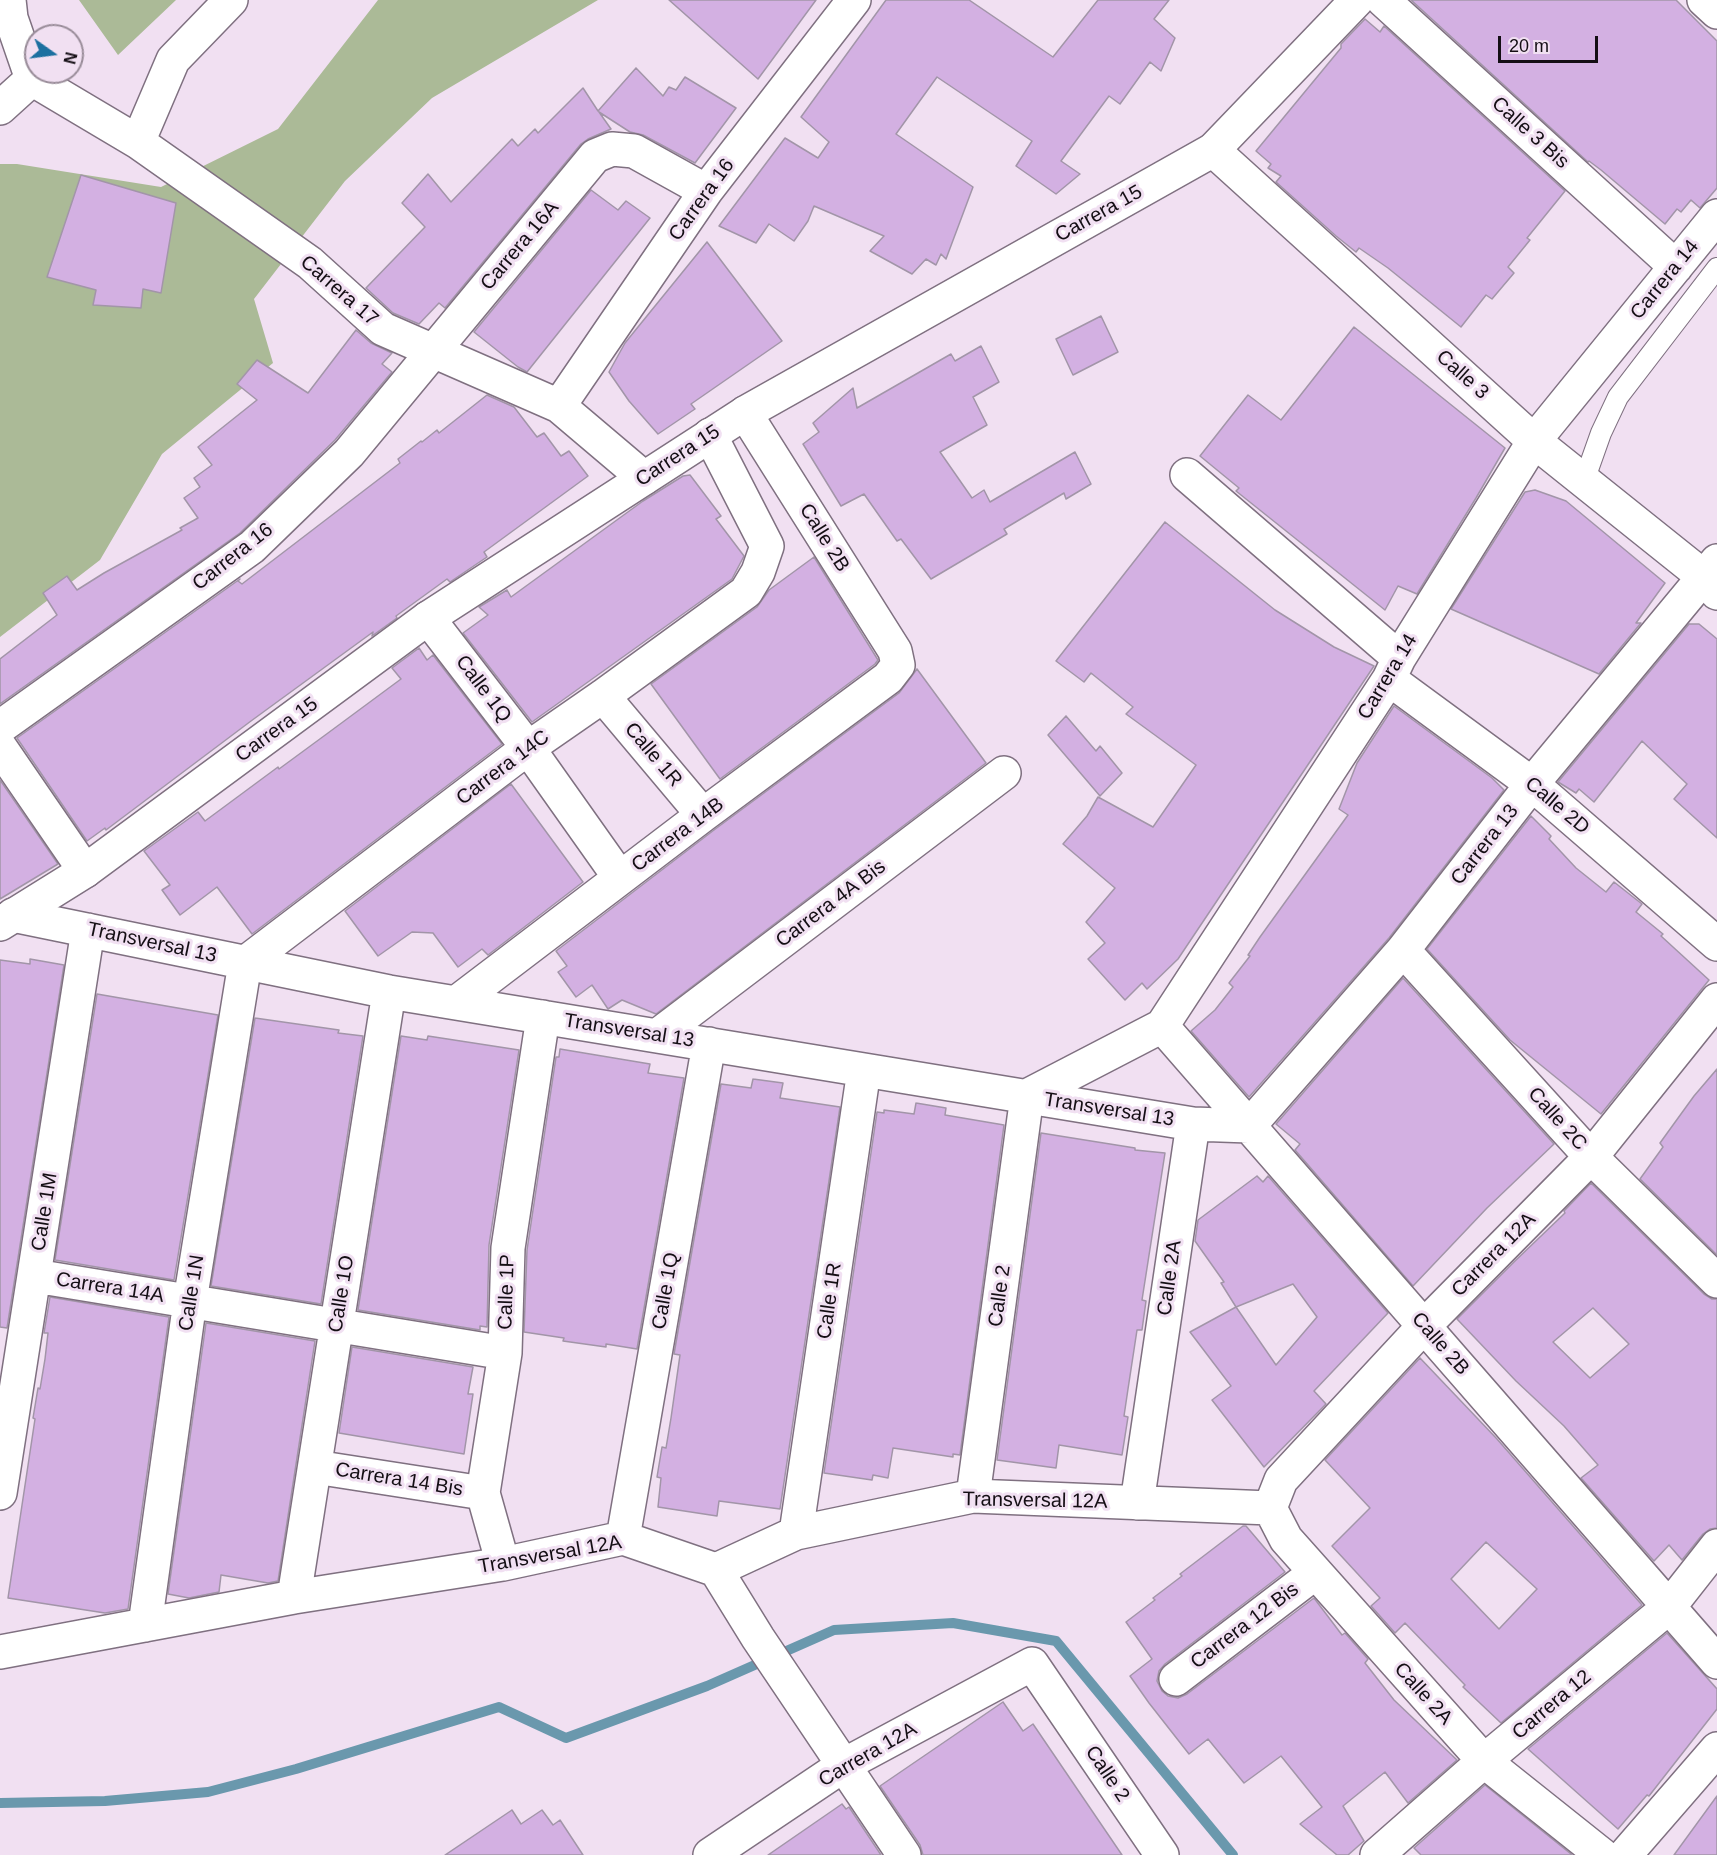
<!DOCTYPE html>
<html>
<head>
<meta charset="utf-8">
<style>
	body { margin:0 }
	#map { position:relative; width:1717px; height:1855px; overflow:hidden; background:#f1e0f2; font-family:Helvetica,sans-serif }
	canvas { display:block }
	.north { position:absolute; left:24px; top:24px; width:60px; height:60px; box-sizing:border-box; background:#f1e0f2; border:2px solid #998c99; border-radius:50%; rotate:104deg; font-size:16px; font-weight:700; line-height:24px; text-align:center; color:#140e14 }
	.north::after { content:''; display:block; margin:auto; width:21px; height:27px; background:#1c70a0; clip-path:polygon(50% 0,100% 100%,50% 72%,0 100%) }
	.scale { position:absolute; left:1498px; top:36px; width:100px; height:27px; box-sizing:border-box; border:3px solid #140e14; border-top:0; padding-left:8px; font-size:18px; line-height:21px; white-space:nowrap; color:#140e14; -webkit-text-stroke:4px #f1e0f2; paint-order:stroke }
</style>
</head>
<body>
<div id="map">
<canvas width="1717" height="1855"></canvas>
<div class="north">N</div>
<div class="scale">20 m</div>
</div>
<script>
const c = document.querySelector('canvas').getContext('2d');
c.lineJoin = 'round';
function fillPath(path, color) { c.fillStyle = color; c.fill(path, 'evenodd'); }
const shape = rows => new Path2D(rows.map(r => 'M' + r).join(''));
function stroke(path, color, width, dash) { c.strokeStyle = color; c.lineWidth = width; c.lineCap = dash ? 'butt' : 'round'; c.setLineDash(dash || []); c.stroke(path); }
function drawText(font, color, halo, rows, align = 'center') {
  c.font = font + ' Helvetica,sans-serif'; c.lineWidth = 6; c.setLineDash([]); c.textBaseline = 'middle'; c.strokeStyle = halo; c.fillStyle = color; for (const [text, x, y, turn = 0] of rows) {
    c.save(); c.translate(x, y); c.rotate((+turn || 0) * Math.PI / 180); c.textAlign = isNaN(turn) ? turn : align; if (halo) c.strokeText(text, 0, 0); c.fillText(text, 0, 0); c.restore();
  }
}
const green = shape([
	[79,0,176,0,118,55],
	[378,0,598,0,432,98,345,181,254,299,273,363,162,454,100,560,0,637,0,164,17,164,161,187,278,129]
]);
const stream = shape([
	[0,1803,105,1801,208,1792,296,1769,499,1707,566,1738,707,1686,834,1630,953,1623,1056,1641,1233,1855]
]);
const building = shape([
	[669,0,816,0,758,79,669,0],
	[886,0,969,0,1053,57,1098,0,1169,0,1154,19,1175,38,1161,71,1150,62,1120,104,1109,96,1061,161,1080,174,1056,194,1016,166,1032,141,937,77,896,134,973,187,946,259,941,254,936,265,926,259,912,274,870,251,884,236,814,206,808,221,794,241,769,224,756,243,719,226,785,138,818,158,829,142,801,117,886,0],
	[1411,0,1676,0,1717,41,1717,188,1700,208,1691,200,1681,212,1677,209,1665,224,1601,170,1589,161,1588,162,1411,0],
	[1365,19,1380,32,1384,26,1565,191,1527,238,1530,240,1508,267,1514,273,1492,299,1486,295,1461,327,1388,268,1359,248,1356,252,1336,236,1276,182,1281,176,1268,168,1271,164,1256,151,1341,48,1341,44,1365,19],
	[636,68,663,96,669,87,676,90,685,77,736,108,695,163,643,135,630,132,599,112,611,129,588,139,581,144,445,308,439,303,419,324,393,313,366,288,425,227,402,203,428,174,451,202,512,139,518,146,535,129,538,133,583,88,598,111,636,68],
	[81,175,176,203,161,293,143,289,141,308,93,305,96,290,47,277,81,175],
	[591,190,618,210,626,201,650,218,527,372,518,367,474,332,591,190],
	[707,242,782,341,691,404,695,409,658,434,629,401,609,372,625,343,707,242],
	[1101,316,1118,352,1073,375,1056,339,1101,316],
	[1354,327,1505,448,1476,498,1417,594,1398,586,1385,610,1236,491,1239,488,1200,456,1248,395,1281,420,1354,327],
	[356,330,371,343,392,353,382,364,392,372,335,440,240,533,0,704,0,659,57,615,43,593,67,576,77,590,104,573,182,530,180,528,198,518,184,498,200,487,194,478,212,465,198,447,257,400,237,384,257,360,308,393,356,330],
	[981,346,999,382,973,397,987,425,940,452,972,498,984,490,990,502,1075,452,1091,484,1066,499,1064,493,1004,529,1007,534,931,579,901,539,897,541,864,494,841,506,803,444,819,432,813,423,853,388,857,408,951,354,955,361,981,346],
	[487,395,514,407,537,437,544,433,561,456,569,451,588,476,484,552,487,557,450,582,447,579,396,616,397,618,372,636,373,632,251,721,106,830,105,828,87,841,17,738,240,579,238,581,242,584,400,463,398,459,421,441,422,442,437,430,439,433,487,395],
	[690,475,721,516,716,519,744,556,732,579,532,722,463,633,488,615,479,607,507,590,511,597,643,501,683,476,690,475],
	[1535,490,1566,501,1665,583,1636,623,1641,623,1599,674,1451,609,1525,492,1535,490],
	[1165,522,1275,610,1334,647,1374,666,1178,959,1147,989,1142,983,1125,1000,1088,959,1105,943,1086,922,1115,888,1063,844,1087,816,1098,797,1153,827,1196,765,1126,714,1133,707,1091,673,1084,682,1056,661,1165,522],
	[814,557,878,660,875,664,720,779,651,684,757,607,769,590,814,557],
	[1689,624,1699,624,1717,639,1717,838,1674,799,1687,784,1642,741,1594,802,1579,789,1576,793,1558,782,1689,624],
	[419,648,427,660,433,655,502,744,252,934,217,887,180,915,162,890,170,885,144,851,198,812,205,821,278,767,279,769,328,733,401,679,392,668,419,648],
	[917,669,986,763,656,1014,622,1000,608,1009,592,985,576,997,558,972,567,966,556,951,714,830,899,693,917,669],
	[1394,706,1492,778,1504,790,1389,938,1249,1097,1191,1031,1215,1010,1233,987,1229,983,1250,956,1248,955,1260,937,1348,815,1339,809,1357,763,1394,706],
	[1066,716,1096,751,1100,746,1122,773,1100,796,1048,735,1066,716],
	[0,780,58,864,0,899,0,780],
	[511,784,583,882,488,955,482,949,458,967,433,933,412,932,378,956,345,911,511,784],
	[1531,816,1551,836,1549,839,1576,868,1606,892,1614,882,1642,904,1636,912,1663,934,1661,936,1709,980,1601,1114,1510,1040,1427,949,1531,816],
	[30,959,64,965,7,1328,0,1327,0,960,30,964,30,959],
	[1403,978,1554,1144,1487,1208,1413,1286,1295,1150,1300,1144,1276,1124,1403,978],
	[97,994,218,1015,174,1280,55,1260,97,994],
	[255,1018,339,1030,338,1033,363,1036,321,1304,211,1286,255,1018],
	[401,1036,427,1040,428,1036,519,1050,489,1245,487,1327,480,1326,480,1330,358,1310,401,1036],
	[560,1049,650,1064,648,1073,684,1078,637,1349,606,1344,606,1347,563,1341,564,1338,524,1332,527,1250,556,1057,559,1057,560,1049],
	[1717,1069,1717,1255,1640,1179,1663,1147,1660,1143,1694,1096,1717,1069],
	[753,1079,783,1083,780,1098,840,1107,780,1509,719,1501,717,1516,658,1507,661,1478,657,1477,662,1447,666,1448,671,1418,680,1355,674,1354,721,1084,751,1088,753,1079],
	[916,1103,946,1108,945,1115,1004,1125,960,1455,953,1454,953,1457,893,1448,888,1478,873,1475,872,1480,824,1473,877,1112,884,1113,884,1110,914,1114,916,1103],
	[1041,1133,1135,1148,1135,1150,1165,1153,1142,1300,1146,1301,1142,1330,1137,1330,1128,1389,1124,1416,1128,1417,1122,1455,1059,1445,1056,1468,997,1460,1041,1133],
	[1257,1176,1263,1182,1268,1176,1388,1313,1314,1391,1326,1404,1264,1467,1212,1400,1231,1386,1190,1332,1236,1307,1276,1365,1317,1317,1293,1284,1236,1307,1221,1283,1224,1282,1195,1241,1198,1220,1257,1176],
	[1591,1183,1704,1294,1712,1299,1717,1299,1717,1528,1710,1529,1703,1534,1682,1560,1669,1545,1654,1561,1581,1478,1598,1465,1564,1426,1516,1381,1457,1319,1515,1261,1565,1213,1564,1211,1591,1183],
	[1593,1308,1629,1344,1590,1378,1553,1342,1593,1308],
	[50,1297,169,1317,128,1609,105,1613,8,1598,35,1419,33,1418,38,1388,40,1389,45,1359,48,1333,44,1333,50,1297],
	[206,1323,315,1341,278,1581,268,1583,221,1575,219,1592,189,1598,168,1594,206,1323],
	[352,1347,473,1367,468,1394,473,1394,464,1454,339,1433,352,1347],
	[1420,1358,1497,1439,1642,1605,1501,1723,1463,1687,1465,1685,1405,1623,1395,1633,1371,1606,1380,1598,1332,1546,1370,1508,1325,1460,1420,1358],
	[1486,1542,1537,1589,1499,1629,1451,1579,1486,1542],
	[1243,1526,1246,1526,1285,1572,1165,1664,1159,1671,1157,1681,1162,1691,1168,1696,1178,1698,1187,1694,1314,1598,1342,1635,1345,1633,1368,1659,1365,1663,1394,1700,1457,1760,1408,1803,1385,1772,1343,1806,1364,1841,1348,1855,1337,1855,1300,1824,1322,1807,1281,1756,1244,1783,1208,1739,1189,1754,1149,1703,1130,1676,1152,1659,1126,1622,1155,1600,1153,1598,1182,1576,1180,1574,1243,1526],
	[1667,1633,1717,1689,1717,1709,1649,1796,1647,1795,1618,1829,1528,1749,1667,1633],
	[1003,1702,1023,1731,1033,1724,1122,1855,923,1855,920,1845,880,1786,1003,1702],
	[1485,1785,1571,1854,1572,1855,1421,1855,1414,1848,1485,1785],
	[1717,1796,1717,1855,1674,1855,1717,1796],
	[842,1804,846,1809,849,1807,881,1855,768,1855,842,1804],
	[512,1810,521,1824,542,1810,553,1825,560,1820,583,1855,445,1855,512,1810]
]);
const service = shape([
	[1584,481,1601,433,1618,397,1717,268]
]);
const minor = shape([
	[9,0,11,18,32,79],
	[1383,0,1676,267],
	[1704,0,1717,12],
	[32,79,138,142,310,263,383,329,559,406,644,478],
	[0,108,32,79],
	[138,142,173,60,231,0],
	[1213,150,1357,0],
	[559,406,706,191,854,0],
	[1187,475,1399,658],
	[428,618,528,748,620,878],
	[1389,679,1532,784,1717,944],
	[603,696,703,815],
	[0,727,252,547,349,453,595,156,612,149,634,151,706,191],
	[0,747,85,871],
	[13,915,389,992,1193,1124,1249,1126,1403,950,1532,784,1717,561],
	[1403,950,1591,1157,1717,1281],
	[456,1003,703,815,888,678,898,665,895,651,745,413],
	[1162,1026,1717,1662],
	[657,1036,1004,773],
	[35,1276,505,1353],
	[315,1467,483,1493],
	[0,1493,88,930],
	[973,1496,1027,1096,1162,1026,1389,679,1399,658,1534,441,1717,216],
	[1137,1503,1193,1124],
	[1270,1508,1281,1480,1424,1326,1591,1157,1717,1000],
	[1270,1508,1286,1539,1484,1761,1602,1855],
	[796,1533,864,1070],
	[623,1538,709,1044],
	[503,1564,483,1493,505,1353,508,1248,543,1017],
	[716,1570,758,1638,904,1855],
	[294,1597,389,992],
	[145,1625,190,1301,245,963,528,748,603,696,746,592,758,572,767,546,710,435],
	[0,1652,294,1597,503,1564,623,1538,716,1570,796,1533,973,1496,1270,1508],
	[1176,1679,1315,1573],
	[710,1855,844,1765,1032,1664,1162,1855],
	[1377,1855,1484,1761,1669,1607,1717,1546],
	[1625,1855,1717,1749]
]);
const secondary = shape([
	[0,924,85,871,428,618,745,413,1213,150,1534,441,1704,577,1717,593]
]);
const streetNames = [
	["Calle 3 Bis",1530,133,42],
	["Carrera 16",702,200,-54],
	["Carrera 15",1099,214,-29],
	["Carrera 16A",520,246,-50],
	["Carrera 14",1665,280,-51],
	["Carrera 17",339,291,41],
	["Calle 3",1462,375,42],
	["Carrera 15",678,456,-33],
	["Calle 2B",824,538,58],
	["Carrera 16",233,557,-38],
	["Carrera 14",1388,677,-59],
	["Calle 1Q",483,689,53],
	["Carrera 15",277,730,-36],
	["Calle 1R",653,755,50],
	["Carrera 14C",503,768,-37],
	["Calle 2D",1557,806,40],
	["Carrera 14B",678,835,-37],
	["Carrera 13",1485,845,-52],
	["Carrera 4A Bis",831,904,-37],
	["Transversal 13",152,943,12],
	["Transversal 13",629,1031,9],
	["Transversal 13",1109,1110,9],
	["Calle 2C",1557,1119,48],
	["Calle 1M",45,1212,-81],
	["Carrera 12A",1494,1255,-45],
	["Calle 2A",1170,1278,-82],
	["Carrera 14A",110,1288,9],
	["Calle 1Q",666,1291,-80],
	["Calle 1P",507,1292,-88],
	["Calle 1N",192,1293,-81],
	["Calle 1O",342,1294,-81],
	["Calle 2",1000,1296,-82],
	["Calle 1R",830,1301,-82],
	["Calle 2B",1440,1344,49],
	["Carrera 14 Bis",399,1480,9],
	["Transversal 12A",1035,1501,1],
	["Transversal 12A",550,1555,-10],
	["Carrera 12 Bis",1245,1626,-37],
	["Calle 2A",1423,1694,48],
	["Carrera 12",1552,1705,-40],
	["Carrera 12A",868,1755,-30],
	["Calle 2",1107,1774,56]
];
fillPath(green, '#abba97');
stroke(stream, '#6a98ad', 10);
fillPath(building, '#d3b0e2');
stroke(building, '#a295a8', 1.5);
stroke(service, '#7f7080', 22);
stroke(minor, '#7f7080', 36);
stroke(secondary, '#7f7080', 36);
stroke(service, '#fff', 20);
stroke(minor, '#fff', 33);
stroke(secondary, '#fff', 33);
drawText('20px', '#140e14', '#f1e0f2', streetNames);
</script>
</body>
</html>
